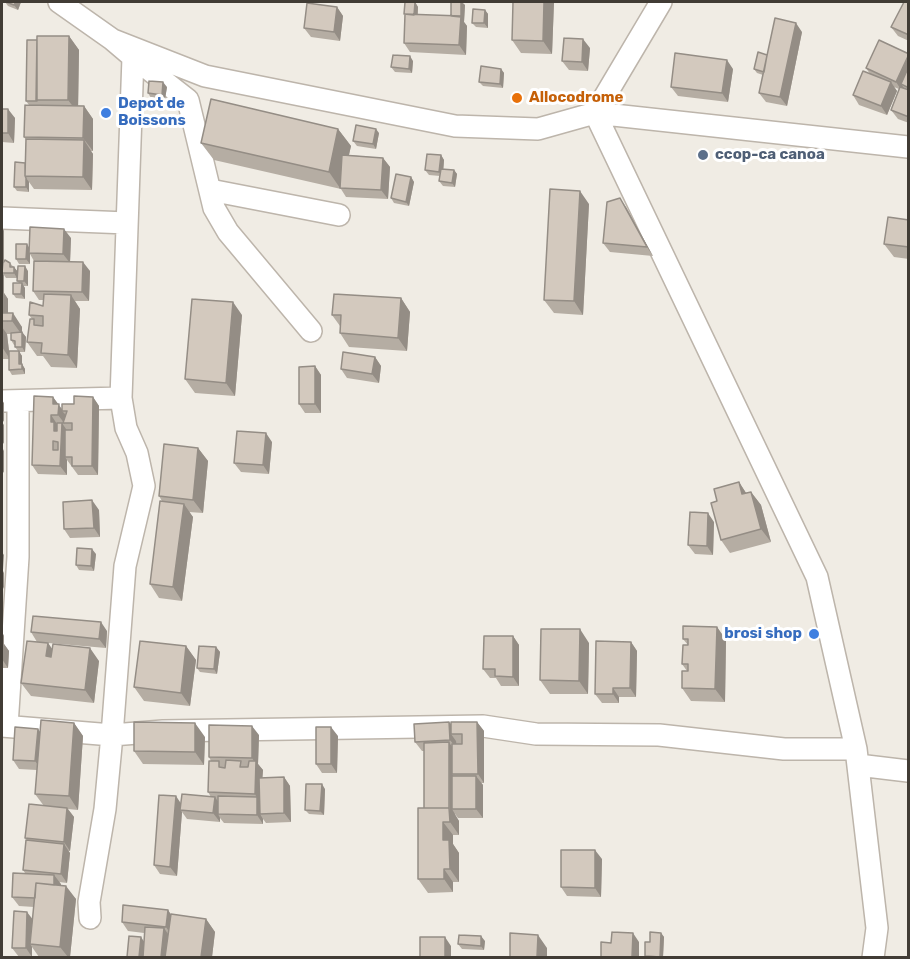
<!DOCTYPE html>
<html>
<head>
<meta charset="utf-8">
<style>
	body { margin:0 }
	#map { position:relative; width:910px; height:959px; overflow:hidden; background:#f0ece4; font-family:Rubik,sans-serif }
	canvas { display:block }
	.frame { position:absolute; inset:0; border:3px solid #413c35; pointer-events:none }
</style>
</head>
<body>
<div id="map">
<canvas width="910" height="959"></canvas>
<div class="frame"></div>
</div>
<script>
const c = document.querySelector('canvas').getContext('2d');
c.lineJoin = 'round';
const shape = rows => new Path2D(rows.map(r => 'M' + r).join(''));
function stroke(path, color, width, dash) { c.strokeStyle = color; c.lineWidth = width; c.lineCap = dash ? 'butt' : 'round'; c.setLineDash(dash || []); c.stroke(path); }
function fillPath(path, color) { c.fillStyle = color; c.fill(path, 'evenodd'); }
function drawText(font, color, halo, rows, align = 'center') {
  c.font = font + ' Rubik,sans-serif'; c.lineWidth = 6; c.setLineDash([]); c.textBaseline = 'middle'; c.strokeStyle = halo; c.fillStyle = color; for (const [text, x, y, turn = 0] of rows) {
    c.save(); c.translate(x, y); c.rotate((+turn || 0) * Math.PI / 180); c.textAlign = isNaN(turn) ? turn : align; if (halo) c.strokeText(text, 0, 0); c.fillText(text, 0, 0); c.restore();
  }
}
const street = shape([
	[59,2,113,40,205,76,455,126,538,129,595,113,661,2],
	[133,57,188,100,214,208,228,232,311,331],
	[595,113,817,577,856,749,877,928,873,958],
	[595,113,908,147],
	[210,190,339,215],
	[2,218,127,223],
	[2,401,121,398],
	[2,726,112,735,163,731,483,726,536,734,659,735,784,749,856,749],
	[7,726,18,557,18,401],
	[858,765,908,771],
	[90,918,89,902,105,809,112,735,125,566,144,486,137,453,126,428,121,398,133,57,113,40]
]);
const wall = shape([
	[5,2,21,2,18,10,8,6],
	[415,2,418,7,418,15,451,16,451,3,420,2,464,2,464,3,463,3,465,5,464,22,467,26,466,55,410,52,404,43,405,15,404,14],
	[554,2,552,54,521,53,512,40],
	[909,2,909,41,898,36,891,27],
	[337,7,343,16,340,41,311,37,304,28],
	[485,10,488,14,488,28,476,27,472,23],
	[802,32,787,106,766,102,759,93,763,75,757,73,754,69,767,55],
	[69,36,79,50,78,106,84,106,93,119,93,151,91,151,93,154,92,190,34,189,29,182,29,192,17,191,14,187,25,163,26,140,24,137,29,105,26,101,37,40],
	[590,48,588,71,569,70,562,61],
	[909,54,909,123,898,119,891,110,899,89,894,87,897,91,887,115,859,105,853,95,870,74,866,68],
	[413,61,412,73,395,72,391,67],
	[501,69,504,73,503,88,483,86,479,82],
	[733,69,728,102,678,96,671,87],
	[167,87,165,99,151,98,148,93],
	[2,109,15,118,14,143,2,142],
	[338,129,351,146,349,155,383,158,390,167,388,199,346,197,341,189,214,160,201,143],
	[379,133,376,149,357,146,353,141],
	[441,155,444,160,443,169,454,170,457,174,455,187,443,186,439,181,440,176,429,175,425,170],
	[411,177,414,182,409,206,394,203,391,198],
	[589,204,583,315,554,313,544,300],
	[626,207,653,256,610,252,603,243],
	[909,220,909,259,894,257,884,244],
	[2,227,4,231,4,261,10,263,18,272,28,271,28,286,23,286,25,288,25,299,16,298,13,294,19,283,17,281,17,278,6,278,4,275,4,293,8,299,8,313,22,327,22,332,26,337,25,352,19,352,22,356,22,364,25,369,25,374,12,375,9,370,9,359,3,359,2,371],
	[7,334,11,334,11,340,14,345,15,345,15,347,18,351,9,352],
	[71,238,70,262,90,271,89,301,75,301,80,309,77,368,51,367,43,356,37,356,27,342,32,319,29,315,43,306,44,300,39,300,33,291,34,261,30,254,30,264,19,264,16,259,29,248],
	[401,298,410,312,407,351,349,347,340,333,340,326,332,315],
	[242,315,235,396,195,393,185,379],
	[375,357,381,366,379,383,347,378,341,369],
	[315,366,321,375,321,413,305,413,299,404],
	[53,397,62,409,93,397,99,406,98,475,78,475,67,460,67,475,38,474,32,465],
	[272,442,269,474,241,472,234,463],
	[198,448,208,461,203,513,189,512,193,517,182,601,159,598,150,584,162,501,159,496],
	[739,482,746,493,751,492,761,505,771,542,730,553,721,540,717,501],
	[99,510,100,537,70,538,64,529],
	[714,522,713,555,695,554,688,545],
	[96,554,94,571,79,570,76,565],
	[717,627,726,640,725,702,691,701,682,688,687,671,682,664,688,645,683,639],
	[107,631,106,648,37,642,31,632],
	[2,632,4,636,4,644,9,651,8,668,3,668,2,700],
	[513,636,519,645,519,686,501,686,496,678,490,678,483,669],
	[631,642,637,651,636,697,619,697,619,703,602,703,595,694],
	[48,643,52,649,99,661,94,703,31,696,21,683],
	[589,643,588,694,550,694,540,680],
	[186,646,196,660,190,706,144,701,134,687],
	[216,647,220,652,217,674,200,672,197,668],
	[449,722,451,724,477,722,484,731,484,783,481,783,483,785,483,818,458,818,455,814,455,816,459,821,459,835,453,835,453,844,459,853,459,882,453,882,453,892,428,893,418,879,424,808,424,751,422,751,415,742],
	[74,723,83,736,78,810,68,809,74,817,70,851,68,851,70,853,67,883,59,882,61,885,76,899,70,957,39,957,32,947,32,957,19,957,12,948,33,919,34,907,19,906,12,897,25,873,23,870,27,840,25,838,44,806,35,794,37,770,19,769,13,760,38,729,40,732],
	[259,735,258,764,263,770,262,778,284,777,290,786,291,822,266,823,263,819,263,824,224,823,220,818,220,822,187,819,182,812,177,876,160,874,154,865,181,803,211,797,208,792,211,761,209,757],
	[338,736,337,773,322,773,316,764],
	[205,737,204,765,143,764,134,751],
	[325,789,324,815,309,814,305,810],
	[602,859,601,897,567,896,561,887],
	[168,910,171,915,206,919,215,932,212,957,127,957,144,942,144,933,128,931,122,922],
	[661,933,664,937,663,957,646,957,645,956,650,942],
	[485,941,484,950,462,949,458,944]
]);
const shadedWall = shape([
	[16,2,21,2,18,10,14,5],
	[415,2,418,7,417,19,414,15],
	[461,2,465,5,464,22,467,26,466,55,459,45],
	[544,2,554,2,552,54,543,41],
	[337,7,343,16,340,41,334,32],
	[485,10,488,14,488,28,484,23],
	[796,23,802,32,787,106,780,97],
	[69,36,79,50,78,113,68,100],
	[583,39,590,48,588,71,582,62],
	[909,55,909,78,901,84,904,88,902,91,896,82],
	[410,56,413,61,412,73,409,69],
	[727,60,733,69,728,102,722,93],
	[501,69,504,73,503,88,500,84],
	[163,82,167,87,165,99,162,95],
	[891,82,897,91,887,115,881,106],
	[84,106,93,119,93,151,83,138],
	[8,109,15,118,14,143,8,133],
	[338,129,351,146,341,188,340,188,329,172],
	[376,129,379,133,376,149,373,144],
	[84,140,93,154,92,190,83,177],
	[441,155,444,160,443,176,439,172],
	[383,158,390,167,388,199,381,190],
	[454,170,457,174,455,187,452,183],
	[411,177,414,182,409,206,406,202],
	[26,178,29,182,29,192,26,187],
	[580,191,589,204,583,315,574,301],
	[620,198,626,207,653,256,647,247],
	[2,227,4,231,4,273,2,273,4,275,4,293,8,299,8,322,2,313],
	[64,229,71,238,70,263,63,254],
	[27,244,30,249,30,264,26,259],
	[83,262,90,271,89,301,82,292],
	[25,266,28,271,28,286,24,281],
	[14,267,18,272,17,278,14,273],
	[22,283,25,288,25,299,21,294],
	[71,295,80,309,77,368,68,355],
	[401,298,410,312,407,351,398,338],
	[233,302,242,315,235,396,226,383],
	[13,313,22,327,22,335,12,321],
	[2,327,7,334,10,359,2,347],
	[22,332,26,337,25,352,22,347],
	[19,351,22,356,22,369,19,364],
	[375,357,381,366,379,383,372,374],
	[22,364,25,369,25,374,22,369],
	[315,366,321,375,321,413,315,404],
	[53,397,63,411,62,411,65,414,65,424,58,415,53,404],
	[93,397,99,406,98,475,92,466],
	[2,400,4,403,4,422,2,419],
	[51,415,57,424,61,431,54,431,51,422],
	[2,422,4,425,4,444,2,441],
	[62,423,68,432,65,457,67,460,67,475,60,466],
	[266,433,272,442,269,474,263,465],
	[2,447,4,451,4,473,2,470],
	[198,448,208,461,203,513,193,500],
	[739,482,748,496,742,494],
	[751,492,761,505,771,542,761,529],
	[92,500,99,510,100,537,94,528],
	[184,504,193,517,182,601,173,587],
	[708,513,714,522,713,555,707,546],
	[92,549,96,554,94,571,91,566],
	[2,552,4,555,3,570,2,567],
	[2,569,4,573,4,589,2,585],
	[101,622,107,631,106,648,99,639],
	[717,627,726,640,725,702,715,689],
	[580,629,589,643,588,694,579,681],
	[2,632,4,636,4,644,9,651,8,668,2,659],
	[513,636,519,645,519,686,513,677],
	[631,642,637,651,636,697,630,688],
	[48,643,57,656,46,656],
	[186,646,196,660,190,706,181,693],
	[216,647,220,652,217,674,214,669],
	[90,648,99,661,94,703,85,690],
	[2,666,3,668,2,700],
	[613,688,619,697,619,703,613,694],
	[449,722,456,731,451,734,456,741,457,749,450,740],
	[477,722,484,731,484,783,478,774],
	[74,723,83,736,78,810,69,796],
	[195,723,205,737,204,765,195,752],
	[252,726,259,735,258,764,263,770,261,803,260,814,263,819,263,824,257,815,257,798,255,794,256,764,252,758],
	[331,727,338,736,337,773,331,764],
	[38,729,44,738,42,770,35,761],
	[449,742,455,752,452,774,455,779,452,809,459,821,459,835,450,822],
	[476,776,483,785,483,818,476,809],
	[284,777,290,786,291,822,284,813],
	[322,784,325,789,324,815,320,811],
	[176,796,182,805,180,810,182,812,177,876,170,867],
	[215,797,221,806,218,814,220,818,220,822,213,813],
	[67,808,74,817,70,851,64,842],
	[443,822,453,835,453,844,459,853,459,882,450,869,443,840],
	[64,844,70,853,67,883,61,874],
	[595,850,602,859,601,897,595,888],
	[444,869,453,882,453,892,444,879],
	[54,875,61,884,60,896,54,887],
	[66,886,76,899,70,957,68,957,60,947],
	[168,910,174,919,172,936,166,927],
	[27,912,34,921,30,944,32,947,32,957,26,948],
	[206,919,215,932,212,957,201,957],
	[164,928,170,937,168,957,161,957],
	[633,933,639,942,639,957,632,957],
	[661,933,664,937,663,957,660,957],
	[538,935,547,948,547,957,537,957],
	[481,936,485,941,484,950,481,946],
	[141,937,147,946,146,957,139,957],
	[445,937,451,946,451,957,445,957]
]);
const building = shape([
	[6,2,16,2,14,5,6,2],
	[405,2,415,2,414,15,404,14,405,2],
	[451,2,461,2,461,17,451,16,451,2],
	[513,2,544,2,543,41,512,40,513,2],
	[904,2,909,2,909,35,891,27,904,2],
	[307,3,337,7,334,32,304,28,307,3],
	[473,9,485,10,484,23,472,23,473,9],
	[405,14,461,16,459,45,404,43,405,14],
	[775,18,796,23,780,97,759,93,775,18],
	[37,36,69,36,68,100,36,100,37,36],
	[564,38,583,39,582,62,562,61,564,38],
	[27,40,37,40,37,101,26,101,27,40],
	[879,40,909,54,896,82,866,68,879,40],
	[758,52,767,55,764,72,754,69,758,52],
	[675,53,727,60,722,93,671,87,675,53],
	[393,55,410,56,409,69,391,67,393,55],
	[481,66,501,69,500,84,479,82,481,66],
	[909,66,909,88,901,84,909,66],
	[863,71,891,82,881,106,853,95,863,71],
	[149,81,163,82,162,95,148,93,149,81],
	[900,87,909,90,909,117,891,110,900,87],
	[211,99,338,129,329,172,201,143,211,99],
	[25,105,84,106,83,138,24,137,25,105],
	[2,109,8,109,8,133,2,133,2,109],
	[356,125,376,129,373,144,353,141,356,125],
	[26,139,84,140,83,177,25,176,26,139],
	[427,154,441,155,439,172,425,170,427,154],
	[342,155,383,158,381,190,340,188,342,155],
	[15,162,25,163,25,176,26,178,26,187,14,187,15,162],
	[441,169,454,170,452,183,439,181,441,169],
	[396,174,411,177,406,202,391,198,396,174],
	[550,189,580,191,574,301,544,300,550,189],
	[620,198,647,247,603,243,607,202,620,198],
	[888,217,909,220,909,247,884,244,888,217],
	[30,227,64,229,63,254,29,253,30,227],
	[16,244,27,244,26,259,16,259,16,244],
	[5,260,10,263,10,267,14,267,14,273,2,273,3,263,5,260],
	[34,261,83,262,82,292,33,291,34,261],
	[18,266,25,266,24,281,17,281,18,266],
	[13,283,22,283,21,294,13,294,13,283],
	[44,294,71,295,68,355,41,353,42,343,27,342,30,319,34,319,34,325,43,326,43,316,29,315,30,302,43,306,44,294],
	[334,294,401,298,398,338,340,333,341,315,332,315,334,294],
	[192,299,233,302,226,383,185,379,192,299],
	[2,313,13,313,12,321,2,321,2,313],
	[22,332,22,347,15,347,15,341,11,340,11,333,22,332],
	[9,351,19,351,19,364,22,364,22,369,9,370,9,351],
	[343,352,375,357,372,374,341,369,343,352],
	[315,366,315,404,299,404,299,367,315,366],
	[34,396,53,397,53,404,59,404,58,415,51,415,51,422,54,422,54,431,57,431,57,423,62,423,60,466,32,465,34,396],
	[53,441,58,442,58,450,53,450,53,441],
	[74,396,93,397,92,466,72,466,72,457,65,457,65,430,72,430,72,423,63,423,67,411,62,411,62,404,74,404,74,396],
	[237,431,266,433,263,465,234,463,237,431],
	[164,444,198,448,193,500,159,496,164,444],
	[739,482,742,494,751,492,761,529,721,540,711,503,717,501,714,489,739,482],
	[92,500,94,528,64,529,63,502,92,500],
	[160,501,184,504,173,587,150,584,160,501],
	[690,512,708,513,707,546,688,545,690,512],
	[77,548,92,549,91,566,76,565,77,548],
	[33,616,101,622,99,639,31,632,33,616],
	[683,626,717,627,715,689,682,688,682,671,688,671,688,664,682,664,683,645,688,645,688,639,683,639,683,626],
	[541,629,580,629,579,681,540,680,541,629],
	[484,636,513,636,513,677,495,676,495,669,483,669,484,636],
	[27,641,48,643,46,656,51,657,53,644,90,648,85,690,21,683,27,641],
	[140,641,186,646,181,693,134,687,140,641],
	[596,641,631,642,630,688,613,688,613,694,595,694,596,641],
	[199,646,216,647,214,669,197,668,199,646],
	[41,720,74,723,69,796,35,794,41,720],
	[134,722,195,723,195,752,134,751,134,722],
	[449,722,450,740,415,742,414,724,449,722],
	[451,722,477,722,478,774,452,774,452,744,462,744,462,734,451,734,451,722],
	[209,725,252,726,252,758,209,757,209,725],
	[15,727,38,729,35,761,13,760,15,727],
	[316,727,331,727,331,764,316,764,316,727],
	[449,742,449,808,424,808,424,743,449,742],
	[226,760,241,761,240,767,248,767,249,761,256,761,255,794,208,792,209,761,219,761,219,767,225,768,226,760],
	[452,776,476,776,476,809,452,809,452,776],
	[284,777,284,813,260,814,259,778,284,777],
	[306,784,322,784,320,811,305,810,306,784],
	[182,794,215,797,213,813,180,810,182,794],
	[159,795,176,796,170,867,154,865,159,795],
	[218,796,257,797,257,815,218,814,218,796],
	[29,804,67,808,64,842,25,838,29,804],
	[418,808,449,808,450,822,443,822,443,840,449,840,450,869,444,869,444,879,418,879,418,808],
	[26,840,64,844,61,874,23,870,26,840],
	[561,850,595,850,595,888,561,887,561,850],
	[13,873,54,875,54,885,36,883,35,898,12,897,13,873],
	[36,883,66,886,60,947,30,944,36,883],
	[123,905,168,910,166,927,122,922,123,905],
	[14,911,27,912,26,948,12,948,14,911],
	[171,914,206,919,201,957,165,957,171,914],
	[145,927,164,928,161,957,143,957,145,927],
	[612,932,633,933,632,957,601,957,601,942,611,943,612,932],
	[650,932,661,933,660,957,645,956,645,942,650,942,650,932],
	[510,933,538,935,537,957,510,957,510,933],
	[459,935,481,936,481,946,458,944,459,935],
	[129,936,141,937,139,957,127,957,129,936],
	[420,937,445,937,445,957,420,957,420,937]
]);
const markers = [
	[517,98,6,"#e8710a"],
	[106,113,6,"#3f7fe0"],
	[703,155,6,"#5c6f8a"],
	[814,634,6,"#3f7fe0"]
];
const foodNames = [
	["Allocodrome",529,98]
];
const shopNames = [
	["Depot de",118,104],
	["Boissons",118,121],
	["brosi shop",802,634,"right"]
];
const serviceNames = [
	["ccop-ca canoa",715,155]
];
stroke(street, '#bdb5ab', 24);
stroke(street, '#fff', 21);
fillPath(wall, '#b5ada3');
fillPath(shadedWall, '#948d85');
fillPath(building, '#d3c9be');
stroke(building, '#948d85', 1.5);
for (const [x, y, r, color] of markers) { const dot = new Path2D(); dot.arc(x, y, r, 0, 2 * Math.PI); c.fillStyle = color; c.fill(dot); stroke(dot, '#fff', 2); }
drawText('bold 15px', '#c56008', '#fff', foodNames, 'left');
drawText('bold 15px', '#366cbe', '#fff', shopNames, 'left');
drawText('bold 15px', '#4e5e75', '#fff', serviceNames, 'left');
</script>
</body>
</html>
